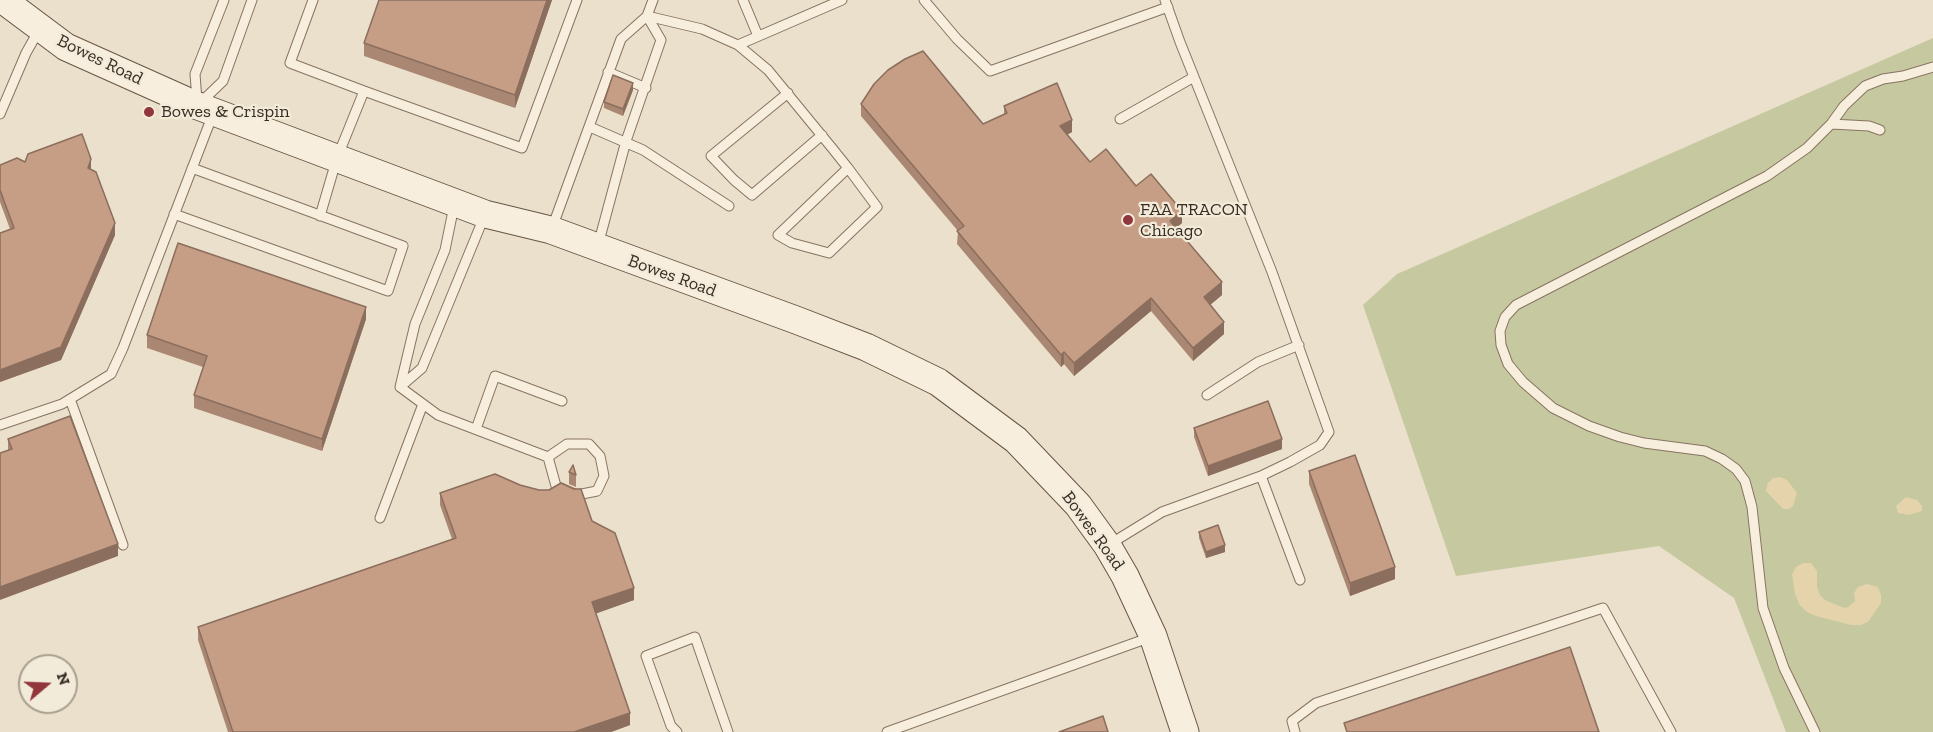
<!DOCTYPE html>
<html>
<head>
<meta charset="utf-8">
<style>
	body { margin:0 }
	#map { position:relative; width:1933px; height:732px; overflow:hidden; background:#ebe0cb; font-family:"Zilla Slab",serif }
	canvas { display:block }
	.north { position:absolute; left:18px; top:654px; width:60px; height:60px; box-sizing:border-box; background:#f3ebda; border:2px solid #a99f91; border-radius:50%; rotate:71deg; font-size:16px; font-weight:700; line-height:24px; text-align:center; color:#392c23 }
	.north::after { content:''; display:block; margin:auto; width:21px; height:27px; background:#91363b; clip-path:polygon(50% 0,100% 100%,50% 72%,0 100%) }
</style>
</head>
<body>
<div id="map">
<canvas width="1933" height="732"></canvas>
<div class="north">N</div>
</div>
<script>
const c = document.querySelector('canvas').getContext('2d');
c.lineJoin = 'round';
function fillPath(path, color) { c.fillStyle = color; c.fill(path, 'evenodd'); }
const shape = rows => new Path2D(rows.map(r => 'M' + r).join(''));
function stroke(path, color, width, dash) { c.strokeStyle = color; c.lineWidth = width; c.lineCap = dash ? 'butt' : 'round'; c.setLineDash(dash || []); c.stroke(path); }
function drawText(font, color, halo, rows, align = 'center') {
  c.font = font + ' "Zilla Slab",serif'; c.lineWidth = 4.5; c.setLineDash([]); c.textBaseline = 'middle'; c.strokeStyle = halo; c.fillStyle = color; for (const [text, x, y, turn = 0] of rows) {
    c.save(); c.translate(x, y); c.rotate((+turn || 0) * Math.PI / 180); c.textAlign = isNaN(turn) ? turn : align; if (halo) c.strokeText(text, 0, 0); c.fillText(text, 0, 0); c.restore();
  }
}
const green = shape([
	[1933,38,1933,732,1786,732,1734,598,1659,546,1456,576,1363,305,1397,274]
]);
const sand = shape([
	[1780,477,1787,480,1797,493,1793,506,1789,509,1783,509,1766,491,1768,483,1773,478],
	[1906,497,1917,500,1922,506,1922,511,1909,515,1898,513,1896,506],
	[1803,563,1811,563,1817,571,1817,587,1820,595,1825,600,1844,608,1848,607,1855,601,1854,593,1858,587,1867,584,1878,587,1881,595,1881,603,1868,622,1861,625,1851,625,1816,616,1807,612,1799,604,1795,594,1792,574,1796,567]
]);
const lane = shape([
	[313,0,290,63,364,91,337,158,320,216],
	[653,0,647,16,702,29,738,45,768,70,832,148,848,168,877,207,829,253,792,243,778,235,848,168],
	[743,0,758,36],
	[924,0,957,39,990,71,1168,7],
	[738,45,842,0],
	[608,72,646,88],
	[364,91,522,148,577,0],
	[788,93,711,156,734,180,752,195,822,135],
	[197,100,195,74,224,0],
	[199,104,223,81,252,0],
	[0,114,26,53,39,30],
	[1120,119,1194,77],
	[1831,124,1869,126,1880,130],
	[590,127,643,150,729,206],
	[174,214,388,291,403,246,192,168],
	[552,228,621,39,647,16,661,40,626,141,598,245],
	[400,387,438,415,548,457,567,444,589,444,600,456,604,476,597,491,577,495,556,486,548,457],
	[400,387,422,368,484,217],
	[400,387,415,324,445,250,454,206],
	[1207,395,1258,362,1299,345],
	[70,399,123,545],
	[0,425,62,404,111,374,123,348,213,114],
	[476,429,495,376,562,401],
	[1261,476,1300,580],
	[380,518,423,404],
	[1110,544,1162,512,1261,476,1290,462,1320,445,1329,432,1272,272,1180,42,1165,0],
	[677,732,671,726,646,656,695,637,728,732],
	[887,732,1151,637],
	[1295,732,1292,721,1316,703,1603,608,1671,732],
	[1815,732,1784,668,1763,608,1752,507,1745,481,1736,469,1722,459,1705,451,1644,443,1620,437,1589,426,1553,408,1523,382,1508,364,1501,345,1500,331,1505,317,1516,305,1767,176,1807,148,1831,124,1844,106,1865,86,1883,79,1903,76,1933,67]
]);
const secondary = shape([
	[3,0,66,47,198,106,485,214,551,230,796,320,866,347,938,382,1016,440,1078,505,1107,545,1125,576,1153,636,1185,732]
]);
const wall = shape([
	[552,0,515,108,364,56,364,43],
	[633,90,623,116,604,108,604,102],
	[861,104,983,124,1004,114,1004,106,1072,132,1067,135,1090,162,1136,186,1182,223,1176,228,1222,295,1210,305,1224,334,1193,361,1151,311,1074,376,1064,364,1061,367,957,244,958,231,861,116],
	[25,162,91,169,115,235,61,360,0,382,0,233,10,229,0,202,0,165],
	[366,319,322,451,194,408,194,395,203,367,147,348,147,335],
	[1194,428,1282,449,1208,476,1194,437],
	[8,439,118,556,8,450],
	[1309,471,1395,579,1350,596,1309,484],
	[569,472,576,475,576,487,569,484],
	[440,493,592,521,634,600,596,613,630,725,611,732,228,732,198,640,198,627,452,539,440,505],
	[1199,532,1225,552,1206,558,1199,538]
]);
const shadedWall = shape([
	[547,0,552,0,515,108,515,95],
	[633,83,633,90,623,116,623,109],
	[1072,120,1072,132,1060,138,1060,126],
	[91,159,91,172,88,168],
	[1182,211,1182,223,1170,233,1170,221],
	[115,223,115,235,61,360,0,382,0,370],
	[1222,282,1222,295,1204,310,1204,297],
	[1151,298,1151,311,1074,376,1074,363],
	[366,307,366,319,322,451,322,439],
	[1224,322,1224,334,1193,361,1193,348],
	[1064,352,1064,364,1061,367,1061,355],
	[1282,439,1282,449,1208,476,1208,466],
	[118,544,118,556,0,600,0,587],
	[1225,545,1225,552,1206,558,1206,552],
	[1395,567,1395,579,1350,596,1350,583],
	[634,588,634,600,592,615,592,602],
	[630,713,630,725,611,732,574,732]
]);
const building = shape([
	[379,0,547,0,515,95,364,43,379,0],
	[923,51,983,124,1007,113,1004,106,1057,83,1072,120,1060,126,1090,162,1106,149,1136,186,1151,174,1182,211,1170,221,1222,282,1204,297,1224,322,1193,348,1151,298,1074,363,1064,352,1061,355,957,231,964,226,861,104,874,84,888,70,905,59,923,51],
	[613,75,633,83,623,109,604,102,613,75],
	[82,134,91,159,88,168,96,172,115,223,61,347,0,370,0,233,14,228,0,190,0,165,17,158,25,162,28,154,82,134],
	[178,243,366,307,322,439,194,395,207,356,147,335,178,243],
	[1268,401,1282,439,1208,466,1194,428,1268,401],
	[70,416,118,544,0,587,0,453,12,449,8,439,70,416],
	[1355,455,1395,567,1350,583,1309,471,1355,455],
	[573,465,576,475,569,472,573,465],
	[495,474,520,485,539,490,549,490,561,483,574,489,581,489,592,521,615,533,634,588,592,602,630,713,574,732,233,732,198,627,456,538,440,493,495,474],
	[1218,525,1225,545,1206,552,1199,532,1218,525],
	[1570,647,1599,732,1347,732,1344,723,1570,647],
	[1103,716,1108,732,1059,732,1103,716]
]);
const markers = [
	[149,112,6,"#91363b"],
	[1128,220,6,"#91363b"]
];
const streetNames = [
	["Bowes Road",100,60,26],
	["Bowes Road",672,276,20],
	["Bowes Road",1093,531,54]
];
const poiNames = [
	["Bowes & Crispin",161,112],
	["FAA TRACON",1140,210],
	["Chicago",1140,231]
];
fillPath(green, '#c6c9a0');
fillPath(sand, '#e4d3ab');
stroke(lane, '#877361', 11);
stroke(secondary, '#695544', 29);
stroke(lane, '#f7eede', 9);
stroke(secondary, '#f7eede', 27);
fillPath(wall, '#aa8772');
fillPath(shadedWall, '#8b6e5d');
fillPath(building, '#c69d85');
stroke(building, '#8b6e5d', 1.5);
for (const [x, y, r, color] of markers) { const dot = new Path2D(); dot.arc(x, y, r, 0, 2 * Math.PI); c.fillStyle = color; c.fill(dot); stroke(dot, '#f3ebda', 2); }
drawText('18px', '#392c23', '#f3ebda', streetNames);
drawText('18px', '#392c23', '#f3ebda', poiNames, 'left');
</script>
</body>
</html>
